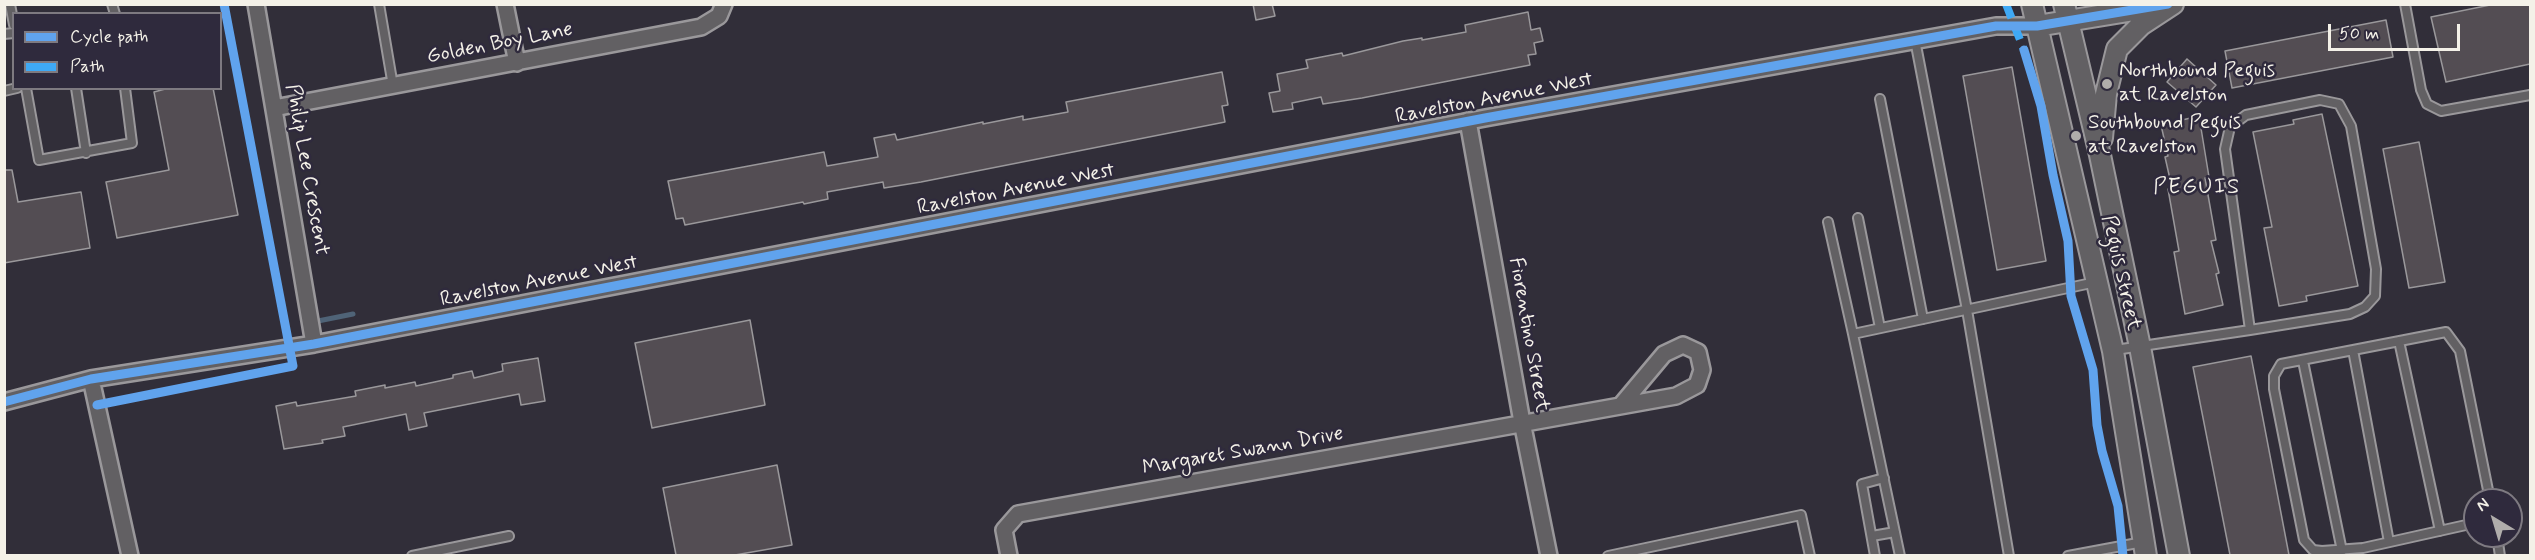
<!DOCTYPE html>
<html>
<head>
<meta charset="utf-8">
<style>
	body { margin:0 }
	#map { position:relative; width:2535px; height:560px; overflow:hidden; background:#312e39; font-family:Mynerve,sans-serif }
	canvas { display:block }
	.frame { position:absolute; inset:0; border:6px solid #f4f1e8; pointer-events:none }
	.legend { position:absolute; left:12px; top:12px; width:210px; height:78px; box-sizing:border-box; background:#2f2a3d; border:2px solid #7e7a81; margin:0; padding:8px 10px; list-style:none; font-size:18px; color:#f4f1e8 }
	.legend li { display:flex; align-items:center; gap:12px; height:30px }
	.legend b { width:30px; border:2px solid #7e7a81 }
	.north { position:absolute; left:2463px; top:488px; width:60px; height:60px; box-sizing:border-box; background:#2f2a3d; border:2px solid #7e7a81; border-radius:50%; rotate:322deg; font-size:16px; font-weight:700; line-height:24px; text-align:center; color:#f4f1e8 }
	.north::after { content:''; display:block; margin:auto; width:21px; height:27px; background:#b0adab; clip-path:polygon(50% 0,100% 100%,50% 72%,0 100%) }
	.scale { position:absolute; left:2328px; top:24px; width:132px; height:27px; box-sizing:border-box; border:3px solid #f4f1e8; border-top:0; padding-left:8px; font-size:18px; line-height:21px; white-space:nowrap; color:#f4f1e8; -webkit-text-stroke:4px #2f2a3d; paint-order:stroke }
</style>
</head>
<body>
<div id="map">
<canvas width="2535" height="560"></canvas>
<div class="frame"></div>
<ul class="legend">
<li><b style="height:8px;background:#60a3ed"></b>Cycle path</li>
<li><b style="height:8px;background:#3fa9f5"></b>Path</li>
</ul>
<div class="north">N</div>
<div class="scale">50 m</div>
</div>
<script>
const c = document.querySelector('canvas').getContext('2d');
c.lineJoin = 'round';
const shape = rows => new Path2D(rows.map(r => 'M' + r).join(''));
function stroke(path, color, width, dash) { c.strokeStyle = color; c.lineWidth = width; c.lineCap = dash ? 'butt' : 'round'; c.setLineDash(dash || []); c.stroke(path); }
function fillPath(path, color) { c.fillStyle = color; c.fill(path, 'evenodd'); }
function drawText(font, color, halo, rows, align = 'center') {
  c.font = font + ' Mynerve,sans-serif'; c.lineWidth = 5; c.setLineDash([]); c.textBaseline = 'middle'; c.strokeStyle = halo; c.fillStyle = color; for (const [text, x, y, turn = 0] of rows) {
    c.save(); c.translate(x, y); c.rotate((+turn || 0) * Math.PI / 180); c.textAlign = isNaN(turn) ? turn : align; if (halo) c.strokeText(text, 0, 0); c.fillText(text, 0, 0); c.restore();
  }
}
const stream = shape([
	[318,321,353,314]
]);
const building = shape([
	[1253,4,1272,4,1275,16,1256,20,1253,4],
	[2495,4,2530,4,2530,64,2446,82,2431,17,2495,4],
	[1528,12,1531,30,1540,28,1543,41,1534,43,1536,54,1528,55,1530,65,1362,98,1323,104,1321,97,1292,103,1293,109,1273,112,1269,93,1280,91,1277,74,1308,68,1306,60,1342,53,1343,56,1403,41,1422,38,1422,40,1466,32,1465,25,1528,12],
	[2386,20,2393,57,2232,88,2225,51,2386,20],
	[2187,59,2216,85,2196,107,2167,82,2187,59],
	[2012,67,2046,261,1997,270,1963,76,2012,67],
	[1222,72,1228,105,1222,106,1225,122,921,182,884,188,883,182,827,192,828,199,804,204,803,202,685,225,683,218,676,219,668,181,824,152,827,166,878,157,874,138,895,134,897,140,983,122,983,124,1023,116,1023,120,1046,116,1068,112,1066,102,1222,72],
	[169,88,213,88,238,215,117,238,106,182,169,170,154,92,169,88],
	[2322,114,2358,286,2306,296,2307,301,2279,306,2264,228,2272,227,2253,132,2294,124,2293,120,2322,114],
	[2199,116,2209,177,2205,178,2216,240,2211,241,2219,273,2216,274,2223,305,2185,314,2174,252,2179,251,2168,189,2172,188,2165,157,2168,156,2161,125,2199,116],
	[2419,142,2445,282,2409,288,2383,149,2419,142],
	[4,170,12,170,18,202,81,192,90,248,4,263,4,170],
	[750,320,765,405,652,428,635,343,750,320],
	[2251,356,2289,555,2230,555,2193,367,2251,356],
	[538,358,545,401,521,405,519,394,424,413,427,426,409,430,406,414,343,427,345,436,322,440,323,443,284,449,276,406,296,402,297,406,356,396,355,391,385,385,385,388,415,382,416,386,453,378,453,375,472,371,474,378,503,371,502,364,538,358],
	[777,465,792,545,735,555,676,555,663,488,777,465]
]);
const service = shape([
	[10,4,14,25],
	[112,4,115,14],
	[379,4,393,86],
	[2405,4,2421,90,2427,104,2441,111,2530,95],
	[4,34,14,33],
	[1915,40,1967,310,2009,556],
	[26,88,39,160,132,143,125,88],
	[76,88,86,153],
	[4,91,17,88],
	[1880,99,1923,319],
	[1858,218,1880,328],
	[1828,222,1853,334,2096,282],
	[1853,334,1900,556],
	[2399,341,2440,531],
	[2115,350,2250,330,2350,314,2365,307,2375,296,2376,269,2351,126,2339,104,2320,100,2246,115,2230,127,2225,149,2250,330],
	[2353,350,2389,542],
	[2303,361,2342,551],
	[2475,523,2363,548,2322,551,2313,550,2304,540,2274,389,2274,376,2281,364,2446,332,2460,351,2490,500],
	[1872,536,1895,532],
	[2497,536,2500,556],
	[412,556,509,536],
	[1608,556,1801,515,1810,556],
	[1875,556,1862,484,1884,478],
	[2068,556,2143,542]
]);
const minor = shape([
	[256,4,314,344],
	[505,4,517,63],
	[274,108,701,27,719,16,724,4],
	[1468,121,1522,422,1549,556],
	[91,379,130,556],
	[4,402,91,379,314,344,1485,118,1996,26,2037,26],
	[1009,556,1004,530,1018,514,1676,396,1697,385,1702,370,1698,352,1683,345,1664,354,1622,404]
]);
const tertiary = shape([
	[2032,4,2113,351,2146,556],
	[2064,4,2100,155,2140,347,2179,556],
	[2037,26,2165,5],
	[2102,138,2106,94,2117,49,2141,25,2173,4]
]);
const quiet = shape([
	[2006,4,2024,50]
]);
const cycleway = shape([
	[2024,50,2041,106,2053,175,2068,241,2071,296,2093,370,2097,425,2102,451,2118,506,2123,556],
	[4,402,91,379,314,344,1485,118,1996,26,2037,26,2168,4],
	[97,405,293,366,224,4]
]);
const markers = [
	[2107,84,6,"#b0adab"],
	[2076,136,6,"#b0adab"]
];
const streetNames = [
	["Golden Boy Lane",500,44,-11],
	["Ravelston Avenue West",1494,99,-11],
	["Philip Lee Crescent",306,170,80],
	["Ravelston Avenue West",1016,190,-11],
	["Peguis Street",2120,273,77],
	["Ravelston Avenue West",539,282,-11],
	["Fiorentino Street",1528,335,80],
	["Margaret Swann Drive",1243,452,-10]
];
const poiNames = [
	["Northbound Peguis",2119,72],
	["at Ravelston",2119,96],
	["Southbound Peguis",2088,124],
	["at Ravelston",2088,148]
];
const neighbourhoodNames = [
	["PEGUIS",2197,188]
];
stroke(stream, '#4f6377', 5);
fillPath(building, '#534d53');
stroke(building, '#9a989b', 1.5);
stroke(service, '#9a989b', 12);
stroke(minor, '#9a989b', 20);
stroke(tertiary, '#9a989b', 24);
stroke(service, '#626063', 8);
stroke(minor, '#626063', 15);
stroke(tertiary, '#626063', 20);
stroke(quiet, '#3fa9f5', 8, [15, 8]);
stroke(cycleway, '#60a3ed', 9);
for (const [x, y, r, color] of markers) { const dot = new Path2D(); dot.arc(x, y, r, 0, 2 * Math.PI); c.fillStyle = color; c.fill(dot); stroke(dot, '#2f2a3d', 2); }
drawText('21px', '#f4f1e8', '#2f2a3d', streetNames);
drawText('21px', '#f4f1e8', '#2f2a3d', poiNames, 'left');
c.letterSpacing = '1.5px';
drawText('22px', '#f4f1e8', '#2f2a3d', neighbourhoodNames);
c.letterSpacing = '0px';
</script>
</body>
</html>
